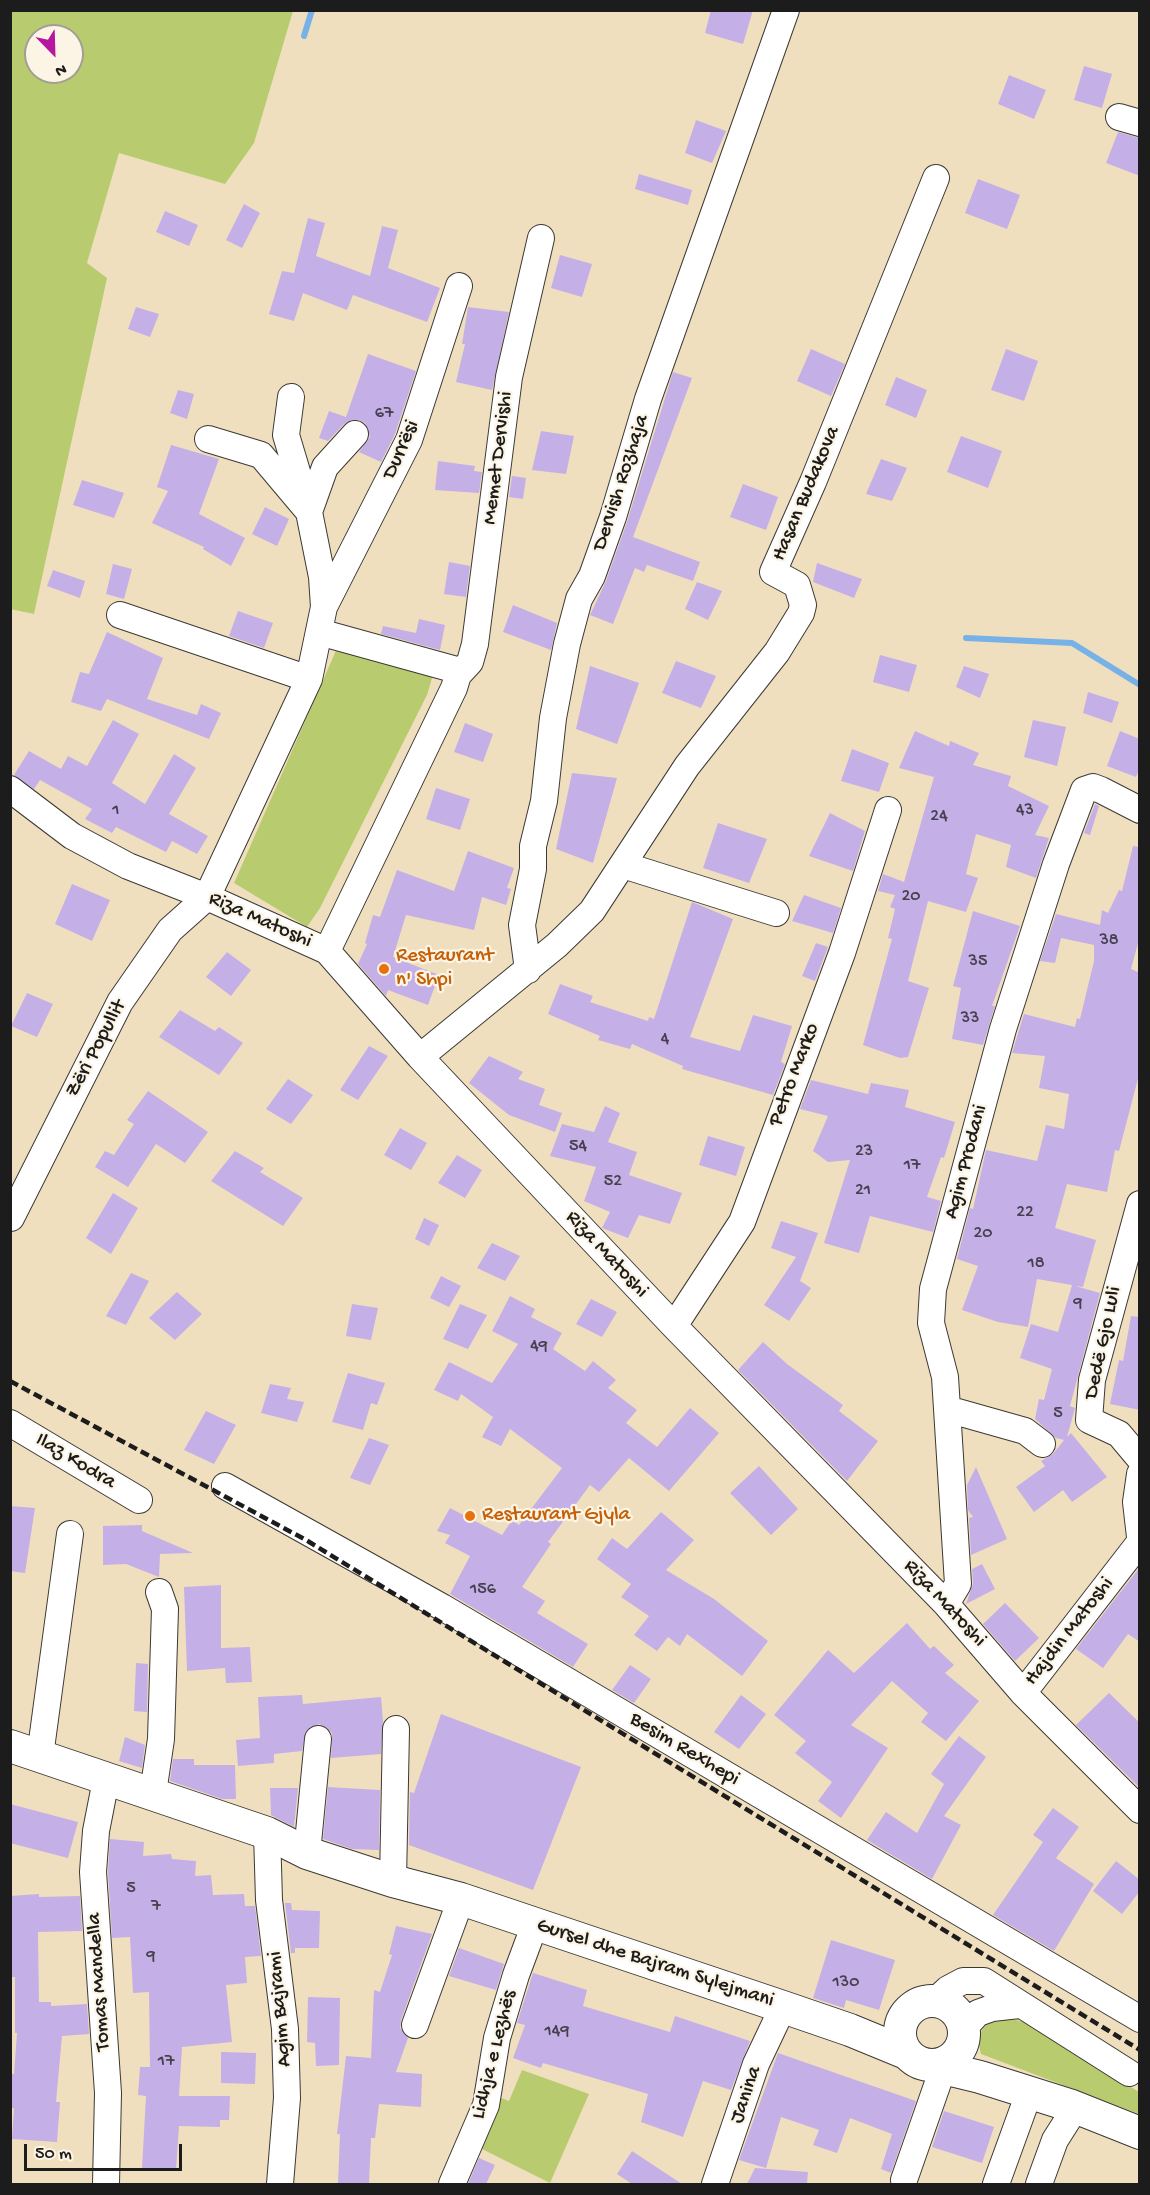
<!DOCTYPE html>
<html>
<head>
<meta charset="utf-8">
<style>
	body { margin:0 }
	#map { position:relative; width:1150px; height:2195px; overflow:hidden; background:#f0dfbe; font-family:"Gochi Hand",sans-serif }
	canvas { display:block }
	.frame { position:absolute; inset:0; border:12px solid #1c1c1c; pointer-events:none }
	.north { position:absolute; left:24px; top:24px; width:60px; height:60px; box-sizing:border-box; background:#fcf5e5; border:2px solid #a29e95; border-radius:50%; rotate:157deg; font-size:16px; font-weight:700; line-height:24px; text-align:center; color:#1c1c1c }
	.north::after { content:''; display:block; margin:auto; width:21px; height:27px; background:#b5179e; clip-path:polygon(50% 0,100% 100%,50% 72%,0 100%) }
	.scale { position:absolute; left:24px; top:2144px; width:158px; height:27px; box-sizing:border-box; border:3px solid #1c1c1c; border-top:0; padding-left:8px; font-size:18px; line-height:21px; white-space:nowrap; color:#1c1c1c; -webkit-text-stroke:4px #fcf5e5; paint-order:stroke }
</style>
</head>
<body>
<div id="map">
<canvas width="1150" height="2195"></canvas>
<div class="frame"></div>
<div class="north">N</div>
<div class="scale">50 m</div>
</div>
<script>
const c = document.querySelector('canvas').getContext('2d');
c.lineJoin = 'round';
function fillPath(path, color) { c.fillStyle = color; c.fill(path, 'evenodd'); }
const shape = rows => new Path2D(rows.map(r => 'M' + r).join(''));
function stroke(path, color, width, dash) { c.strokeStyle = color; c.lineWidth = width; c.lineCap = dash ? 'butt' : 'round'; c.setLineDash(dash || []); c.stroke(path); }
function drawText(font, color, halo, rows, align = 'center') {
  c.font = font + ' "Gochi Hand",sans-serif'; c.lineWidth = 4.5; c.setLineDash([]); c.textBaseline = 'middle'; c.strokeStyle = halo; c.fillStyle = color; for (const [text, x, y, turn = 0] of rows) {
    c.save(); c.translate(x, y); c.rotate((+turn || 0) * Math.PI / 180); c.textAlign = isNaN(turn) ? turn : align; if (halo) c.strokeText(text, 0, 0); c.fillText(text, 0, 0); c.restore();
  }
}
const green = shape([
	[11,10,293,11,254,143,225,184,119,153,87,263,107,278,34,614,10,609],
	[36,36,72,36,72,72,36,72],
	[338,646,433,675,427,695,320,908,307,927,234,883],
	[1008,2018,1028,2023,1139,2092,1139,2114,981,2054,977,2037,988,2022],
	[522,2070,589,2094,550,2183,474,2145,494,2095,509,2101]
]);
const stream = shape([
	[304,36,312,10],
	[966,638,1072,643,1140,685]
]);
const building = shape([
	[711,10,753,10,743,44,705,33],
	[1084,66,1112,74,1102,108,1074,100],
	[1009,75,1046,90,1034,119,998,104],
	[696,120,726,131,712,163,685,153],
	[1118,132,1140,138,1140,176,1106,163],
	[639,174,692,190,688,205,635,189],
	[978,179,1020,195,1007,229,965,213],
	[244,204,260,213,242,248,226,240],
	[165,211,198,225,189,246,156,232],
	[308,218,325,223,316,256,370,276,382,226,398,230,388,268,440,288,427,322,353,295,347,310,303,293,294,321,269,314,282,271,294,273],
	[560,255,592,264,582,297,551,288],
	[136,307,159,314,150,337,128,329],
	[468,307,509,312,492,390,456,382,465,344,462,344],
	[811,349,845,364,831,396,797,381],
	[1006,349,1038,361,1024,401,991,390],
	[368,354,416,371,395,434,381,462,359,452,370,437,365,423,359,420,344,424,328,441,319,438,329,411,346,417],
	[673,372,692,378,633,537,700,562,693,581,647,565,644,572,635,568,613,624,590,615,606,581,627,522],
	[896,377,927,390,916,418,885,405],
	[178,390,194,394,187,419,170,413],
	[541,431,574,436,566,474,532,470],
	[961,436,1002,451,988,488,947,472],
	[171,445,219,459,199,514,245,538,231,566,203,549,204,547,152,523,168,491,157,487],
	[881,459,907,468,892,501,866,494],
	[438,461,475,466,474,471,482,472,479,493,435,490],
	[512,476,526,478,523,499,509,497],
	[82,480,124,493,114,518,73,505],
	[743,484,778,497,766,530,730,517],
	[265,507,289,519,277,546,252,534],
	[449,562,470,566,466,597,444,594],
	[817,563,862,579,854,598,813,582],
	[113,564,132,569,124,599,106,594],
	[53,570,85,581,80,598,47,586],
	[697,582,722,591,708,620,685,609],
	[513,605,557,623,551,650,503,632],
	[238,611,273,623,264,648,229,636],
	[419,619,445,625,440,650,381,634,383,626,416,633],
	[107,632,163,658,147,699,197,715,201,704,221,713,209,739,107,699,101,711,71,702,80,672,89,674],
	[880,655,917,665,909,692,873,682],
	[676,661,716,676,701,708,662,693],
	[590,666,639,683,617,744,576,729],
	[964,666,989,674,980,698,956,687],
	[1088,692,1119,702,1112,723,1083,713],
	[113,720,139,734,112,783,145,804,174,754,196,768,169,814,208,836,197,854,172,841,166,852,116,827,112,833,85,819,92,809,40,780,34,789,14,775,29,751,61,769,68,756,87,766],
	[1033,720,1066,727,1057,766,1024,757],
	[465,723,493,734,483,762,454,752],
	[915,731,949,746,950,741,979,753,973,765,1011,776,1008,786,1049,806,1035,835,1049,838,1036,878,1006,867,1011,845,976,834,966,874,978,878,966,912,928,901,908,981,929,988,908,1057,900,1058,863,1045,892,939,888,938,895,909,890,907,895,895,878,891,883,874,904,882,934,777,899,768],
	[1120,731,1140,739,1140,768,1136,777,1107,766],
	[852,749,889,763,879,792,841,781],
	[572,773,617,778,593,863,556,849],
	[436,788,470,799,460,830,426,819],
	[1095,804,1099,806,1090,835,1084,833],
	[830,813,865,831,853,871,809,856],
	[718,823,767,839,749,883,703,868],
	[1133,846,1140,847,1140,936,1131,969,1140,973,1140,1071,1119,1151,1115,1150,1107,1192,1067,1184,1055,1228,1096,1240,1083,1287,1075,1286,1100,1293,1070,1406,1075,1408,1067,1437,1071,1433,1107,1477,1072,1502,1063,1490,1034,1512,1016,1487,1045,1466,1041,1461,1053,1454,1064,1440,1056,1438,1035,1419,1039,1399,1044,1400,1052,1369,1020,1358,1031,1324,1058,1332,1072,1285,1037,1279,1028,1327,998,1322,962,1310,978,1266,957,1259,970,1208,973,1209,986,1150,1037,1161,1046,1125,1064,1129,1069,1094,1039,1088,1045,1056,1012,1053,1024,1014,1075,1027,1077,1018,1080,1019,1094,961,1094,945,1061,938,1055,963,1040,961,1056,914,1100,925,1102,910,1108,913,1119,890,1122,891],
	[468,851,514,868,507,888,511,889,506,905,482,897,474,930,406,915,393,957,439,975,428,1005,388,990,386,996,358,964,367,944,365,943,373,915,380,917,397,870,454,891],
	[72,884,110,900,92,941,55,924],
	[804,895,841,908,833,933,792,921],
	[692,902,733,919,690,1037,740,1051,753,1015,792,1026,781,1062,785,1064,773,1095,682,1069,683,1066,632,1044,630,1049,598,1040,600,1036,548,1014,560,984,593,996,590,1002,648,1021,649,1017,654,1019],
	[973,911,1020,926,992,1006,995,1006,983,1045,952,1039,961,988,953,986],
	[816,943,828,947,815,981,802,976],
	[227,952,251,970,231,996,206,977],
	[27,993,53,1004,37,1037,11,1026],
	[180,1010,215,1031,219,1027,243,1043,219,1075,159,1037],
	[369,1046,388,1056,358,1100,340,1090],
	[489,1056,523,1072,518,1079,545,1089,539,1105,562,1113,555,1132,509,1115,469,1083],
	[288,1079,313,1095,291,1124,266,1109],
	[811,1080,868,1094,871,1083,909,1090,905,1107,955,1122,944,1158,941,1157,927,1197,941,1201,933,1232,870,1216,859,1253,824,1243,850,1160,828,1162,813,1151,828,1116,800,1109],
	[148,1091,208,1132,185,1163,156,1144,128,1187,95,1167,105,1151,114,1155,134,1124,127,1120],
	[605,1106,620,1113,608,1142,637,1152,629,1175,682,1193,670,1224,639,1215,628,1238,602,1228,610,1212,584,1201,596,1167,550,1156,562,1124,594,1132],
	[400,1128,427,1143,411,1170,384,1155],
	[708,1136,745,1147,736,1176,699,1165],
	[235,1151,264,1168,260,1172,303,1198,283,1226,211,1181],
	[457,1155,482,1170,465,1198,438,1183],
	[113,1193,138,1208,111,1254,86,1238],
	[424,1218,439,1225,429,1246,415,1239],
	[781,1221,818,1233,800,1281,811,1288,789,1321,764,1305,796,1257,771,1248],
	[492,1243,520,1256,505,1281,477,1268],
	[131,1273,149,1281,126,1325,106,1316],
	[441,1276,461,1286,449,1307,430,1298],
	[177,1292,202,1314,175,1340,149,1318],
	[510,1296,535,1309,531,1317,562,1333,553,1349,585,1371,593,1361,616,1380,608,1388,637,1410,626,1423,657,1447,690,1408,719,1433,669,1491,629,1458,599,1492,590,1485,548,1542,551,1544,522,1587,545,1601,537,1613,588,1644,573,1667,450,1594,470,1556,445,1543,450,1535,437,1531,450,1508,502,1535,512,1520,519,1525,562,1468,510,1429,501,1446,482,1437,493,1417,461,1394,458,1401,434,1390,449,1362,492,1383,518,1344,492,1331],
	[591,1299,617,1312,602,1337,576,1324],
	[352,1304,378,1308,371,1340,346,1336],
	[460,1304,487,1315,468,1349,443,1339],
	[1131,1316,1140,1317,1140,1410,1110,1404,1119,1360,1123,1361],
	[763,1342,787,1364,843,1405,839,1411,878,1441,847,1481,738,1370],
	[348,1373,385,1383,377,1405,371,1403,363,1430,332,1422],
	[270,1384,291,1388,287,1399,304,1402,297,1422,261,1413],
	[206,1411,236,1425,214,1464,184,1450],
	[369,1438,389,1445,370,1485,350,1478],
	[759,1466,798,1509,771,1535,730,1493],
	[976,1467,1007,1539,971,1555,969,1518,973,1517,968,1510,967,1485],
	[10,1506,35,1508,25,1573,10,1571],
	[661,1512,694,1540,666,1570,714,1599,768,1641,742,1676,687,1634,680,1646,668,1637,657,1651,634,1635,649,1616,621,1597,631,1584,597,1559,612,1538,627,1549],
	[142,1525,142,1531,193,1553,160,1554,159,1577,126,1564,103,1565,103,1526],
	[982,1564,995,1589,966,1604,973,1584,972,1569],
	[1140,1567,1140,1642,1128,1634,1103,1668,1076,1649],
	[221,1585,221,1648,250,1647,252,1682,226,1683,225,1668,187,1671,184,1587],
	[1005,1603,1039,1638,1015,1661,983,1624],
	[907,1623,930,1649,934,1646,954,1665,945,1673,979,1701,946,1741,921,1722,928,1713,892,1681,851,1725,888,1748,841,1818,818,1801,832,1782,795,1753,806,1741,774,1715,828,1650,854,1673],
	[136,1663,148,1664,147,1712,134,1711],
	[630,1665,651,1679,634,1703,612,1690],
	[1109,1693,1140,1723,1140,1788,1076,1725],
	[302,1695,303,1704,381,1697,383,1722,381,1754,331,1758,332,1733,326,1727,319,1724,306,1731,302,1751,274,1754,274,1763,238,1766,236,1740,260,1738,258,1697],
	[741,1695,766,1714,739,1749,714,1732],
	[441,1714,581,1767,533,1890,409,1845,410,1792,414,1793],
	[959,1736,986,1757,944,1816,961,1825,932,1879,867,1840,886,1812,917,1833,944,1784,931,1774],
	[125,1737,145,1745,142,1768,119,1761],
	[173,1759,194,1759,194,1765,235,1765,236,1799,222,1799,170,1781],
	[328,1787,380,1790,379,1850,352,1849,323,1839],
	[270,1788,298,1788,294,1827,271,1815],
	[10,1804,78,1822,68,1858,10,1843],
	[1053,1808,1079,1827,1056,1858,1094,1884,1054,1951,993,1915,1043,1842,1033,1835],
	[110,1839,144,1842,143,1856,171,1854,172,1859,196,1861,195,1876,211,1875,213,1895,244,1894,245,1906,255,1906,261,1956,245,1957,247,1983,226,1985,232,2042,182,2047,179,2096,230,2096,229,2120,220,2120,220,2127,179,2126,176,2170,142,2168,146,2096,138,2095,140,2067,150,2067,149,1992,133,1993,130,1937,112,1938,108,1872],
	[1116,1861,1140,1880,1140,1891,1122,1914,1093,1891],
	[39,1894,39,1897,80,1896,82,1931,38,1932,39,2002,51,2002,51,2006,87,2004,89,2034,62,2036,56,2102,60,2102,57,2142,12,2139,14,2108,10,2108,10,2074,14,2074,17,2033,15,2033,15,1977,10,1977,10,1896],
	[285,1903,291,1903,292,1910,320,1911,319,1948,295,1948,295,1953,291,1953],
	[396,1926,432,1934,401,2020,400,2028,408,2038,396,2072,422,2074,421,2107,379,2104,375,2138,371,2138,369,2184,338,2184,340,2134,337,2134,346,2056,371,2058,374,1990,380,1992,392,1955,389,1954],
	[831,1940,895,1960,879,2010,846,2000,844,2008,813,1998],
	[459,1948,504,1964,496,1990,449,1976],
	[533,1973,587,1990,583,2006,670,2032,675,2016,750,2041,731,2090,703,2081,683,2137,641,2122,648,2094,543,2063,541,2068,513,2058,525,2025,517,2023],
	[308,1997,340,1998,339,2065,316,2066,315,2043,307,2042],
	[221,2052,256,2053,255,2084,221,2083],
	[778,2053,916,2101,891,2173,881,2169,892,2134,850,2118,837,2153,813,2145,819,2130,781,2117,766,2168,739,2160],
	[944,2111,994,2127,982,2163,932,2147],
	[632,2151,682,2184,632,2184,617,2174],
	[479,2158,495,2165,486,2184,468,2184],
	[755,2168,808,2172,807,2184,747,2184]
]);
const minor = shape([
	[1119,117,1140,123],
	[291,397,286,435,306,502],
	[208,439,261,455,309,512,322,577,324,607],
	[309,512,325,467,355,434],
	[120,615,309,679],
	[319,632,453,669,458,675],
	[10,789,72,836,128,866,207,897,327,951,420,1057,674,1326,946,1604,1023,1693,1140,1810],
	[623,865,776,913],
	[327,951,454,688,458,675,470,662,475,644,509,377,541,238],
	[528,970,522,925,533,869,533,846,544,801,553,718,567,644,579,599,592,576,613,517,648,399,786,10],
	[420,1057,557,945,592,911,687,766,777,652,801,613,803,605,797,585,773,572,813,482,936,178],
	[1140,1204,1092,1380,1089,1420,1119,1434,1140,1459],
	[11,1218,120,1002,170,930,207,897,309,679,324,607,409,440,459,286],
	[674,1326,742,1222,842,953,888,810],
	[947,1409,1025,1431,1042,1444],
	[10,1423,139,1500],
	[1140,1474,1136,1502,1140,1537],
	[225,1486,442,1607,1140,2019],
	[946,1604,958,1584,945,1377,931,1323,933,1289,1003,1029,1056,864,1084,790,1093,787,1101,790,1140,810],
	[1023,1693,1140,1542],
	[40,1756,70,1534],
	[153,1793,161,1739,165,1609,159,1592],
	[267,1833,269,1900,285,2029,287,2098,280,2184],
	[307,1853,318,1739],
	[393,1881,396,1729],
	[935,2001,948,1989,963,1981,984,1981,1129,2073],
	[415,2025,461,1899],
	[964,2028,978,2013,992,2008,1019,2005],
	[904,2180,940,2077,947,2067],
	[106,2184,108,2093,93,1872,96,1831,106,1780],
	[452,2184,486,2105,497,2038,516,1975,535,1924],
	[715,2184,756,2064,783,2007],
	[996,2184,1029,2093],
	[1039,2184,1055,2140,1069,2118,1072,2106]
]);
const tertiary = shape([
	[10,1746,267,1833,307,1853,393,1881,461,1899,783,2007,850,2030,906,2053],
	'900 2033a32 32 0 1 1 64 0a32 32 0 1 1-64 0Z',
	[935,2066,980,2077,1072,2106,1140,2133]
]);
const rail = shape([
	[10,1381,306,1540,1140,2050]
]);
const markers = [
	[384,969,6,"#e8710a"],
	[470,1516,6,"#e8710a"]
];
const numberNames = [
	["67",384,414],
	["1",116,811],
	["43",1025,811],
	["24",939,817],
	["20",911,897],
	["38",1109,941],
	["35",978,962],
	["33",970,1019],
	["4",665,1040],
	["54",578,1147],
	["23",864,1152],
	["17",912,1166],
	["52",613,1182],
	["21",863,1191],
	["22",1025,1213],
	["20",983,1234],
	["18",1036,1264],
	["9",1078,1304],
	["49",539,1347],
	["5",1058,1414],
	["156",483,1590],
	["5",131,1889],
	["7",156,1907],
	["9",151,1957],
	["130",846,1983],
	["149",557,2032],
	["17",166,2062]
];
const streetNames = [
	["Durrësi",402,450,-66],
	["Memet Dervishi",499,458,-83],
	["Dervish Rozhaja",622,483,-72],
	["Hasan Budakova",807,494,-67],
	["Riza Matoshi",260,921,24],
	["Zëri Popullit",97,1049,-62],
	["Petro Marko",795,1075,-69],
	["Agim Prodani",967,1162,-75],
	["Riza Matoshi",606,1255,47],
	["Dedë Gjo Luli",1104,1343,-78],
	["Ilaz Kodra",75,1462,31],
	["Riza Matoshi",944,1604,47],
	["Hajdin Matoshi",1070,1632,-52],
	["Besim Rexhepi",684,1750,31],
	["Gursel dhe Bajram Sylejmani",655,1964,18],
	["Tomas Mandella",100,1982,-94],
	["Agim Bajrami",281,2009,-95],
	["Lidhja e Lezhës",495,2055,-76],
	["Janina",747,2095,-71]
];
const foodNames = [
	["Restaurant",396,957],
	["n' Shpi",396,981],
	["Restaurant Gjyla",482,1516]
];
fillPath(green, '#b8cc6f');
stroke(stream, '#76b1e7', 6);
fillPath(building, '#c5afe7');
stroke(minor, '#3c3934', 28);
stroke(tertiary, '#3c3934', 34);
stroke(minor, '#fff', 26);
stroke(tertiary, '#fff', 32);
stroke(rail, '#1c1c1c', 4.5, [9, 4.5]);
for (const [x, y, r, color] of markers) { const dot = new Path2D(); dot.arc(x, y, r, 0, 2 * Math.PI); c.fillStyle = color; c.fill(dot); stroke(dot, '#fcf5e5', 2); }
drawText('18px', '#46414f', null, numberNames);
drawText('21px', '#1c1c1c', '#fcf5e5', streetNames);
drawText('21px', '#c56008', '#fcf5e5', foodNames, 'left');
</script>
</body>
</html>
